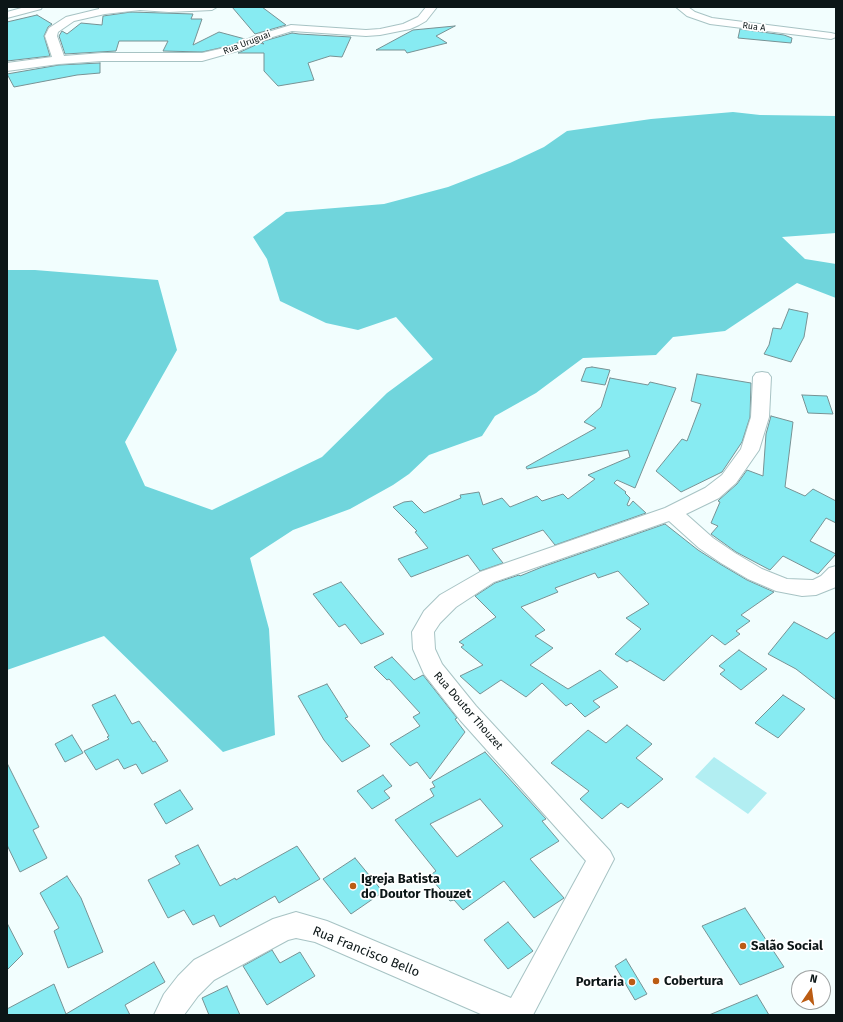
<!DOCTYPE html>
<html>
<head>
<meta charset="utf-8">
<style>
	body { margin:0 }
	#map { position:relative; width:843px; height:1022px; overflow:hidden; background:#f2fefe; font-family:"Fira Sans",sans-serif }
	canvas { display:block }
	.frame { position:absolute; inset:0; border:8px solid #0c1617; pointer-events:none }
	.north { position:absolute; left:791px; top:970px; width:40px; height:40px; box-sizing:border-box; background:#fff; border:1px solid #9ea2a2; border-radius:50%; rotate:13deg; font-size:11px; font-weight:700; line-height:16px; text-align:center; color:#0c1617 }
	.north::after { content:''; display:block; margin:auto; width:14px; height:18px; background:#bb5c13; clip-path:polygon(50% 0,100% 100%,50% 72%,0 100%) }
</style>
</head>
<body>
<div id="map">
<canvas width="843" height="1022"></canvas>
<div class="frame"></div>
<div class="north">N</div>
</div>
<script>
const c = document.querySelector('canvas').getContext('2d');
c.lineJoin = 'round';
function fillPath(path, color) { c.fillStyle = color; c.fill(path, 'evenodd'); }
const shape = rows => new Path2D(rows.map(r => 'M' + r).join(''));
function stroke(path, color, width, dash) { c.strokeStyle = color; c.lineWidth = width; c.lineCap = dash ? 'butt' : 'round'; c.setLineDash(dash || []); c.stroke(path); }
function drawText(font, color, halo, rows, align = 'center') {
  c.font = font + ' "Fira Sans",sans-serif'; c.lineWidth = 3.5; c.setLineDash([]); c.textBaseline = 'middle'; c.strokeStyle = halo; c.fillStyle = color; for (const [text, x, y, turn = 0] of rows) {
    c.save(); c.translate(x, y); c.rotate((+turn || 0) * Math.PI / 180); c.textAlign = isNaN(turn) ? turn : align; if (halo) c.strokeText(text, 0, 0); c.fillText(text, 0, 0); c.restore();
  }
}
const green = shape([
	[714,757,767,793,748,814,695,777]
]);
const forest = shape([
	[733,112,760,115,836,116,836,233,782,237,805,259,836,264,836,298,797,283,725,331,673,337,656,355,583,358,536,393,495,416,482,436,429,455,409,474,393,485,350,509,293,530,250,558,269,629,275,735,223,752,104,636,7,670,7,270,35,270,158,280,177,350,125,442,145,486,212,510,322,457,387,393,433,359,396,317,358,330,326,323,280,301,267,259,253,237,286,212,384,204,448,187,510,163,544,147,567,131,651,119]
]);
const building = shape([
	[232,7,262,7,286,25,255,34,232,7],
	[131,12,193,14,191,19,202,19,193,45,219,32,245,39,233,45,202,52,163,51,168,41,119,41,116,51,65,54,59,36,62,31,67,34,81,23,102,25,103,16,131,12],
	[37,15,52,24,48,27,44,36,50,56,7,61,7,22,37,15],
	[455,26,436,36,447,43,407,53,405,50,376,50,413,30,455,26],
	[740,29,784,35,792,38,791,43,738,38,740,29],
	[292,33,299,34,351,37,342,57,330,56,308,63,314,80,278,86,264,71,264,53,238,53,260,43,264,44,262,42,264,41,292,33],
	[100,63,100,73,77,75,14,87,7,74,59,65,100,63],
	[789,309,808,313,804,337,791,362,764,354,769,345,773,328,781,329,789,309],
	[592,367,610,370,605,385,581,381,586,368,592,367],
	[697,374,751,383,750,417,742,442,722,472,681,492,656,471,682,439,687,441,701,404,691,401,697,374],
	[610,378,648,385,650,382,676,388,635,488,617,480,614,483,626,492,625,493,630,498,627,505,629,506,633,501,646,513,555,545,543,530,492,549,503,563,480,571,468,555,411,577,398,559,428,548,415,532,417,531,393,507,404,502,412,501,424,513,461,498,460,495,479,492,483,505,502,498,510,507,537,496,542,501,563,494,568,499,595,479,588,475,630,457,628,450,527,469,526,467,596,428,584,422,601,407,610,378],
	[802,395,827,396,833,414,808,413,802,395],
	[771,416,793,422,785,487,805,496,813,489,836,501,836,523,826,518,810,541,836,554,818,574,783,556,770,570,736,552,711,534,718,526,711,523,720,502,718,501,720,499,737,484,747,470,763,476,766,434,771,416],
	[665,524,698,550,720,564,747,580,774,592,741,615,750,621,736,631,740,634,725,645,712,635,664,681,630,660,627,662,615,654,641,629,626,618,649,604,618,571,598,578,595,573,555,588,558,592,521,607,545,630,535,636,553,648,530,665,568,689,600,670,618,687,593,701,600,707,585,717,571,703,566,706,542,683,526,697,501,680,480,694,460,676,483,665,461,647,464,645,459,642,496,617,475,596,495,583,519,575,520,576,542,567,665,524],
	[341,582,372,620,384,634,361,644,345,624,339,627,313,594,341,582],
	[794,622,827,639,836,631,836,700,796,669,768,654,794,622],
	[739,650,767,669,741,690,720,674,725,670,719,666,739,650],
	[392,657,414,680,423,675,457,718,455,719,465,732,430,779,417,762,410,766,390,744,420,726,413,717,420,713,389,679,387,680,374,667,392,657],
	[327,684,348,717,345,718,370,746,342,762,324,740,298,696,327,684],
	[115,695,132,724,139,721,153,742,155,741,168,761,142,774,136,764,124,769,118,759,96,770,84,751,109,739,107,737,109,736,92,705,115,695],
	[783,695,805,709,778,738,755,723,783,695],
	[627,725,652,744,636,758,663,779,628,808,621,803,602,819,580,799,589,791,551,763,588,730,606,743,627,725],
	[72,735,83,753,65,762,55,744,72,735],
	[485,752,546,819,542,821,559,841,530,859,564,898,534,918,504,881,463,910,454,900,450,901,429,876,436,871,395,820,434,796,430,789,435,787,432,782,485,752],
	[480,799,503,826,457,857,430,824,480,799],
	[7,763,39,827,33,830,47,858,20,872,7,845,7,763],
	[383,775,392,786,384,791,390,798,372,809,357,791,383,775],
	[180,790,193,809,166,824,154,804,180,790],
	[198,845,220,886,235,878,236,880,297,846,320,879,279,903,275,896,220,927,214,915,193,925,184,910,168,918,148,880,180,864,175,856,198,845],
	[355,858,383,892,351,914,323,879,355,858],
	[67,876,81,898,103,952,68,968,54,931,59,928,40,893,67,876],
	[745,908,784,967,740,985,702,926,745,908],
	[508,922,533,951,508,969,484,940,508,922],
	[7,923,23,954,7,970,7,923],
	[272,950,280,963,300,952,315,976,267,1005,243,966,272,950],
	[626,959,647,994,635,1000,615,966,626,959],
	[154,962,165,982,125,1005,130,1015,7,1015,7,1009,54,984,66,1014,154,962],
	[227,986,240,1015,209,1015,202,998,227,986],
	[757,995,769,1015,709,1015,757,995]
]);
const minor = shape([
	[25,7,42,7,41,9,7,18,7,12,25,7],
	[99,7,217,7,212,10,169,12,140,10,105,14,74,21,58,32,57,36,64,56,102,53,202,53,233,46,255,36,291,25,366,30,380,29,403,24,418,17,426,7,437,7,426,21,419,25,410,29,380,35,366,36,292,31,263,40,241,50,202,61,102,61,59,64,7,71,7,63,52,57,45,36,49,28,66,17,99,9,99,7],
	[676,7,688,7,695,12,712,18,831,33,835,34,836,37,831,39,710,24,687,16,676,7],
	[762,372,768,373,771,377,769,417,759,450,736,483,719,498,686,514,713,538,735,553,762,569,787,579,813,580,821,576,829,568,836,566,836,587,816,595,802,596,776,591,748,579,721,563,699,548,669,521,494,582,456,607,440,623,434,632,435,649,442,664,476,706,610,851,614,859,533,1015,483,1015,315,942,296,938,288,940,214,980,198,996,184,1015,154,1015,164,994,178,976,194,960,273,919,296,912,327,921,511,998,586,861,460,720,424,674,413,649,412,632,424,611,440,595,480,572,665,508,705,488,722,475,741,449,751,417,753,377,756,373,762,372]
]);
const markers = [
	[353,886,4,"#bb5c13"],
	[743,946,4,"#bb5c13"],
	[656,981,4,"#bb5c13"],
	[632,982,4,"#bb5c13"]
];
const farStreetnames = [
	["Rua A",754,27,7],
	["Rua Uruguai",247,43,-21]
];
const streetNames = [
	["Rua Doutor Thouzet",468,711,49]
];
const nearPoinames = [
	["Igreja Batista",361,879],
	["do Doutor Thouzet",361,894],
	["Salão Social",751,946],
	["Cobertura",664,981],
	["Portaria",624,982,"right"]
];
const nearStreetnames = [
	["Rua Francisco Bello",366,952,22]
];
fillPath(green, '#b2eef2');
fillPath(forest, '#70d5dc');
fillPath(building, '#87ebf2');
stroke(building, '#779294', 1);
stroke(minor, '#a7c3c4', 2);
fillPath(minor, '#fff');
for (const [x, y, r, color] of markers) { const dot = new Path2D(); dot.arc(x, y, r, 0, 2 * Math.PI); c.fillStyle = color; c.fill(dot); stroke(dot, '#fff', 1.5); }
drawText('9px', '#0c1617', '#fff', farStreetnames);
drawText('11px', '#0c1617', '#fff', streetNames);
drawText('bold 13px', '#0c1617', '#fff', nearPoinames, 'left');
drawText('13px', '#0c1617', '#fff', nearStreetnames);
</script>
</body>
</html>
